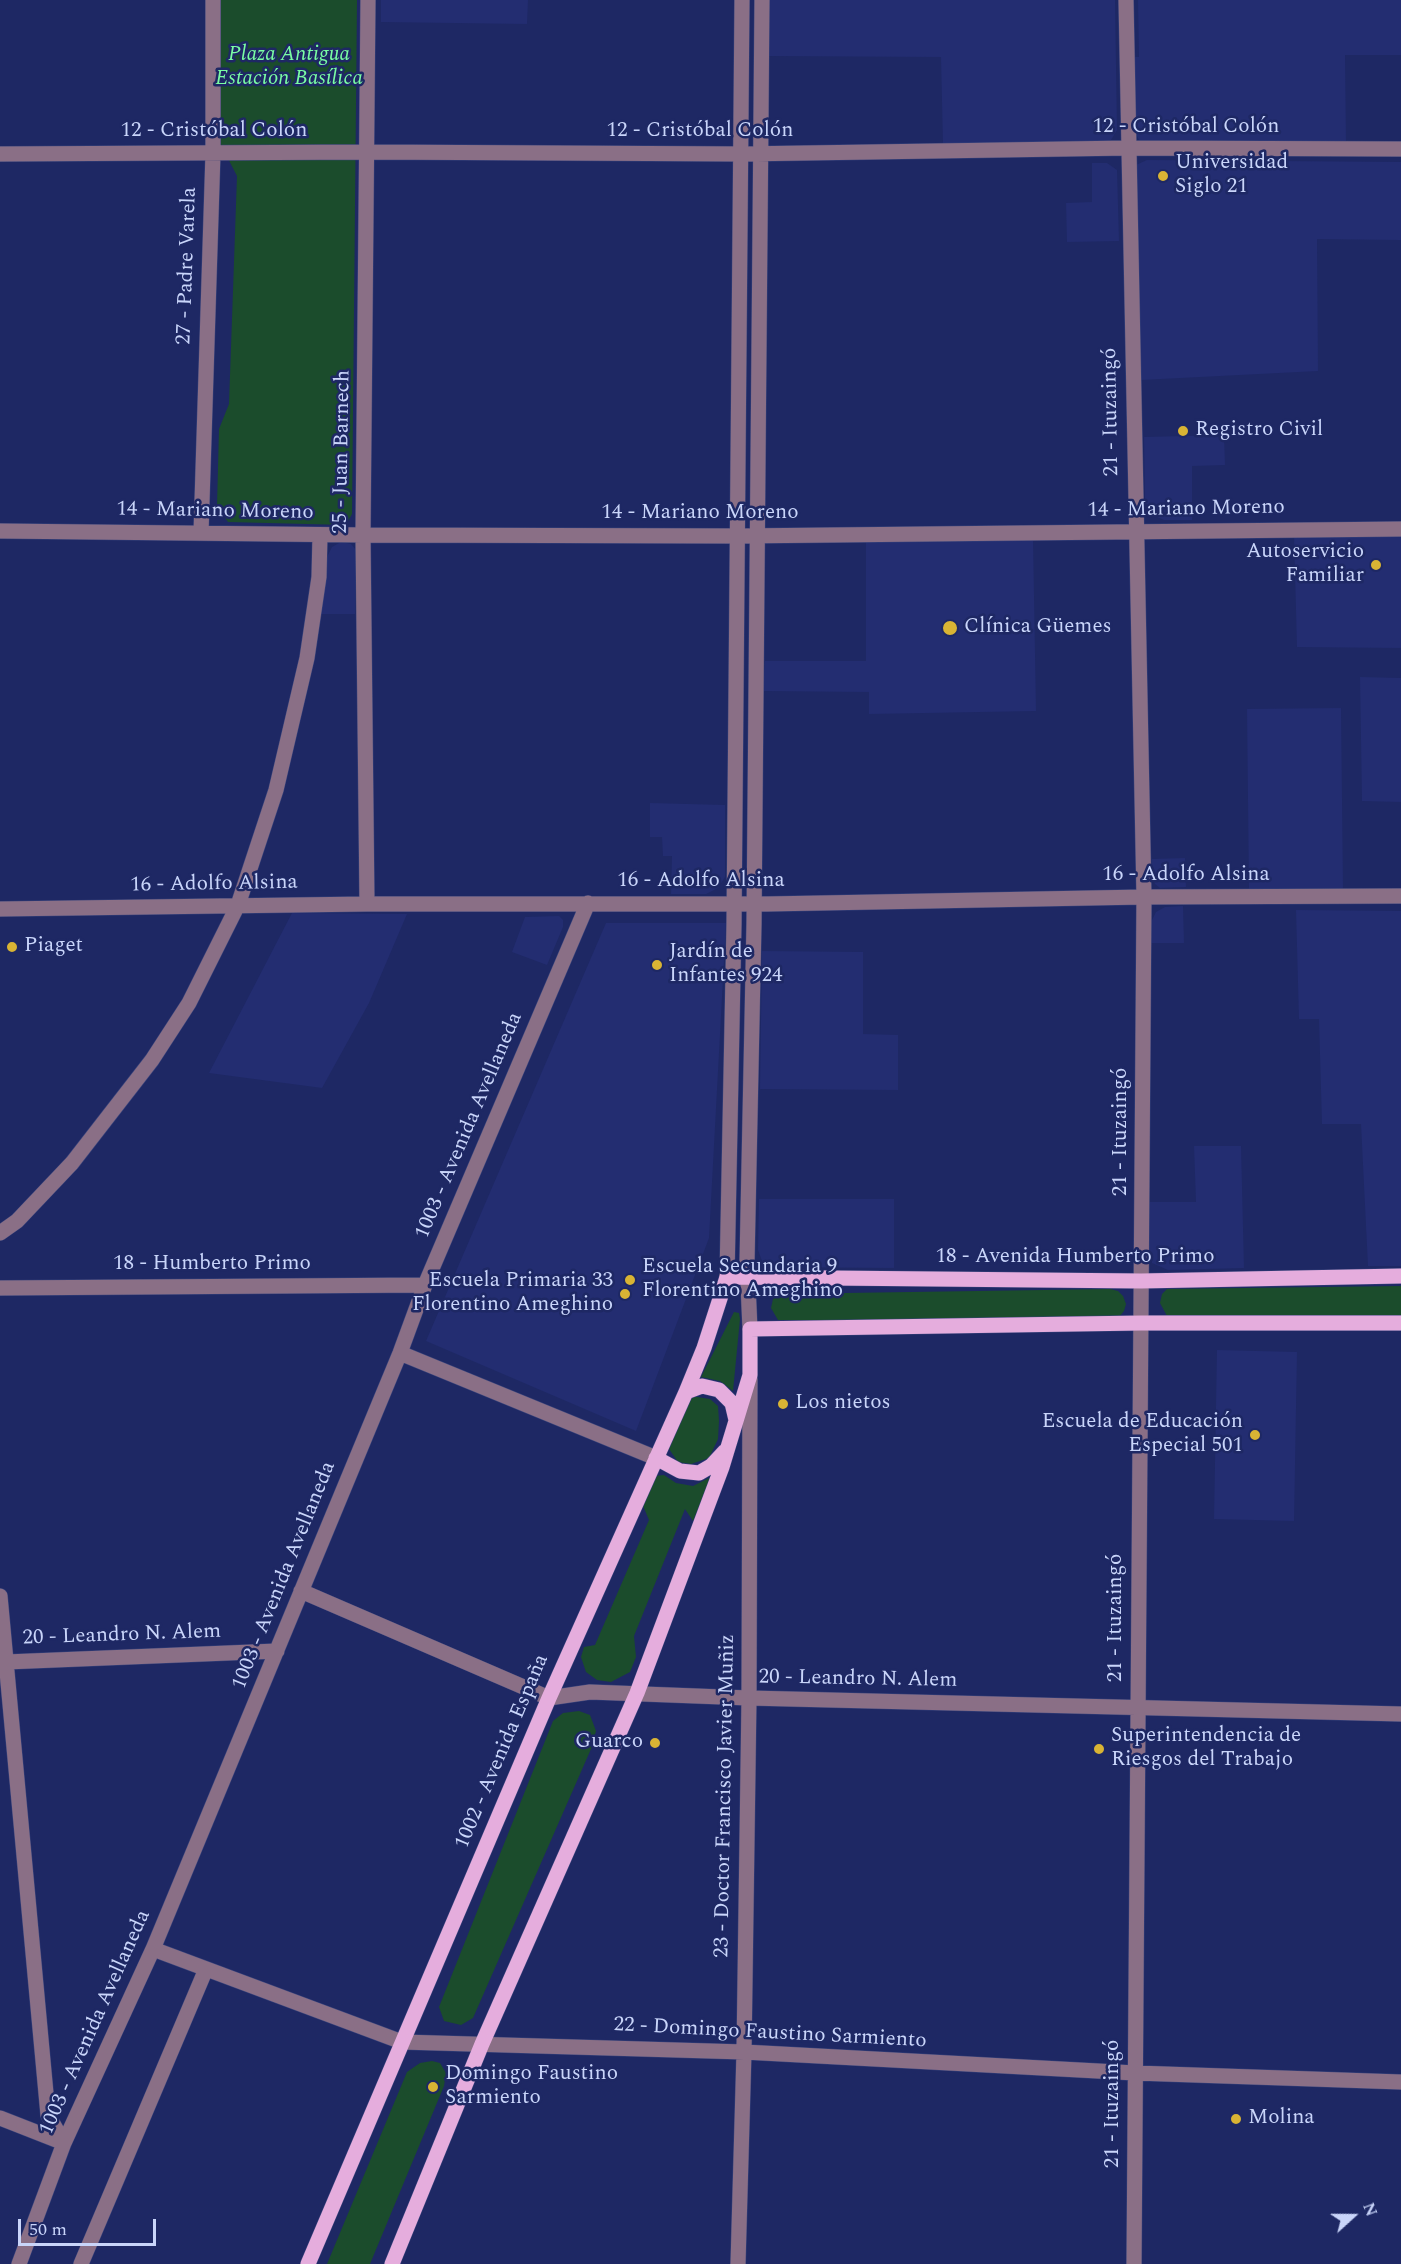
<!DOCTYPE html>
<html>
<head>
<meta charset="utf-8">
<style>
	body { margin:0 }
	#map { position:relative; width:1401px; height:2264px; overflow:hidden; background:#1e2864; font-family:Spectral,serif }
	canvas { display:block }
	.north { position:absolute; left:1323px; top:2186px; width:60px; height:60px; -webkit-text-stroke:4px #1e2864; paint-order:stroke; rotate:69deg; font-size:16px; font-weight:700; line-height:24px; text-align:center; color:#c9d5fa }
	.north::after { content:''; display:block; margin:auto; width:21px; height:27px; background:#c9d5fa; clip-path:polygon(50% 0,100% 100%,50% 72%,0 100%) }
	.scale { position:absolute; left:18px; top:2219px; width:138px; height:27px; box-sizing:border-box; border:3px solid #c9d5fa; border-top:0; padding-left:8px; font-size:18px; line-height:21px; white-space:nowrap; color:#c9d5fa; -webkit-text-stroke:4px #1e2864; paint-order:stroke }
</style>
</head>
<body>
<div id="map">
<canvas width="1401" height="2264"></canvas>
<div class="north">N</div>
<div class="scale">50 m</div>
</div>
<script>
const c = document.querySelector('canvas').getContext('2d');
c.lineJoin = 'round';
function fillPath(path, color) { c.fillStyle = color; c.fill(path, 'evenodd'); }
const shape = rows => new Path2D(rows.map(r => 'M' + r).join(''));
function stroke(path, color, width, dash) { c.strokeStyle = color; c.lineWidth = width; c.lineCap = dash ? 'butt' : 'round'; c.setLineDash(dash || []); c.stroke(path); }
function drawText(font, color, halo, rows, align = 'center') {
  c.font = font + ' Spectral,serif'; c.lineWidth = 5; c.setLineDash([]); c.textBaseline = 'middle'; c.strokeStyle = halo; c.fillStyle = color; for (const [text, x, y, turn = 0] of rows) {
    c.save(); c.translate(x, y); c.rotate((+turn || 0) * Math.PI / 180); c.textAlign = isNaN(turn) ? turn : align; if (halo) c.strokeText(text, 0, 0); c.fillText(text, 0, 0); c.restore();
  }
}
const built = shape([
	[381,0,528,0,527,24,381,22],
	[770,0,1115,0,1117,130,1111,140,1102,144,943,145,941,57,769,56],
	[1138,0,1401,0,1401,55,1345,55,1346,143,1140,142,1136,134,1133,57,1139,57],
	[1147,160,1401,162,1401,240,1317,239,1318,371,1141,380,1136,165],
	[1092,163,1107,163,1117,170,1119,241,1067,242,1066,203,1092,202],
	[1224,435,1225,465,1192,466,1192,520,1164,520,1155,516,1145,502,1144,437],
	[1294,535,1401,536,1401,648,1297,647],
	[1033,538,1036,711,869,714,869,692,763,691,765,661,866,661,866,540],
	[341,542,351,544,356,550,355,614,321,614,326,559,332,547],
	[1360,677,1401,678,1401,802,1362,801],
	[1341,708,1343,889,1249,890,1247,709],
	[650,803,725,805,725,877,718,888,706,894,671,894,672,856,663,856,662,837,650,837],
	[1185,858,1186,887,1160,888,1155,884,1152,878,1152,859],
	[1183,906,1184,943,1150,943,1151,922,1156,912,1165,907],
	[1296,910,1401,911,1401,1266,1368,1266,1361,1124,1322,1124,1319,1019,1299,1019],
	[292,913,407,914,369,1003,322,1088,209,1073],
	[559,916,563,920,563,927,547,965,512,952,525,917],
	[606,923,726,923,709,1238,636,1431,426,1341],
	[762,951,863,952,863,1034,898,1035,898,1090,760,1089],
	[1194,1146,1241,1146,1244,1268,1168,1270,1152,1263,1149,1258,1147,1202,1196,1202],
	[759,1199,894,1199,894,1268,770,1267,762,1261,758,1250],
	[1217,1350,1297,1352,1294,1521,1214,1519]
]);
const green = shape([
	[221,0,357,0,352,514,346,525,228,522,217,506,219,429,229,404,237,176,220,143],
	[1401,1286,1401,1315,1167,1316,1160,1303,1162,1294,1167,1289],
	[1110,1289,1118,1291,1123,1296,1126,1304,1124,1311,1119,1317,1112,1320,778,1320,771,1308,773,1299,778,1294],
	[734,1312,739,1313,740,1319,733,1391,720,1381,701,1377],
	[691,1396,710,1399,718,1406,719,1421,718,1439,709,1458,691,1464,678,1462,669,1449],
	[664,1475,676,1483,693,1486,711,1477,693,1521,685,1509,634,1636,636,1657,630,1672,611,1682,597,1680,586,1672,581,1657,584,1647,595,1645,649,1520,641,1501,654,1476],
	[579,1711,590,1715,596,1731,591,1749,473,2018,461,2025,444,2021,439,2007,553,1721,563,1713],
	[432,2061,440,2063,446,2073,444,2086,370,2264,327,2264,407,2072,420,2063]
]);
const minor = shape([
	[1126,0,1144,897,1134,2264],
	[0,154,367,152,741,154,1129,148,1401,149],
	[0,531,363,535,738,536,1401,529],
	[201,533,213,153,213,0],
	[367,904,363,535,368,0],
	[0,909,367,904,767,904,1144,897,1401,896],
	[0,1233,17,1221,72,1163,152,1060,189,1003,238,905,276,790,307,658,319,577,320,535],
	[727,1277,734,924,742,0],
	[0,1288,425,1285],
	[750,1329,747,1262,754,924,762,0],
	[400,1353,656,1458],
	[301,1591,549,1698,590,1692,749,1698,1401,1714],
	[0,1596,48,2115,64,2143],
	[6,1662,277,1651],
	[153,1949,402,2042,744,2052,1135,2073,1401,2082],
	[0,2118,64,2143],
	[19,2264,64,2143,153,1949,400,1353,425,1285,588,903],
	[81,2264,206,1969],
	[738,2264,744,2052,749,1698,750,1379]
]);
const major = shape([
	[686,1392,702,1386,719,1390,732,1403,736,1420],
	[656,1458,680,1471,699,1473,711,1466,725,1451],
	[308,2264,549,1698,686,1392,704,1348,727,1277,1141,1281,1401,1276],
	[392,2264,482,2044,637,1693,722,1467,750,1375,750,1329,1141,1323,1401,1323]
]);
const markers = [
	[1163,176,6,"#d9b434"],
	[1183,431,6,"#d9b434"],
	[1376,565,6,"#d9b434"],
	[950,628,8,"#d9b434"],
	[12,947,6,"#d9b434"],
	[657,965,6,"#d9b434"],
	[630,1280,6,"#d9b434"],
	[625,1294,6,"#d9b434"],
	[783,1404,6,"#d9b434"],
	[1255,1435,6,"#d9b434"],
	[655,1743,6,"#d9b434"],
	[1099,1749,6,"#d9b434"],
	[433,2087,6,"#d9b434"],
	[1236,2119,6,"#d9b434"]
];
const parkNames = [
	["Plaza Antigua",289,56],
	["Estación Basílica",289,80]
];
const streetNames = [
	["12 - Cristóbal Colón",1186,128],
	["12 - Cristóbal Colón",214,132],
	["12 - Cristóbal Colón",700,132],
	["27 - Padre Varela",188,266,-88],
	["21 - Ituzaingó",1112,412,-91],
	["25 - Juan Barnech",343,452,-89],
	["14 - Mariano Moreno",1186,510,-1],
	["14 - Mariano Moreno",215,512,1],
	["14 - Mariano Moreno",700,514],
	["16 - Adolfo Alsina",1186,876],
	["16 - Adolfo Alsina",701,882],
	["16 - Adolfo Alsina",214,885,-1],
	["1003 - Avenida Avellaneda",470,1126,-67],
	["21 - Ituzaingó",1122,1132,-90],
	["18 - Avenida Humberto Primo",1075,1258],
	["18 - Humberto Primo",212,1265],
	["1003 - Avenida Avellaneda",285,1576,-68],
	["21 - Ituzaingó",1117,1618,-90],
	["20 - Leandro N. Alem",122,1636,-2],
	["20 - Leandro N. Alem",858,1680,1],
	["1002 - Avenida España",503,1752,-67],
	["23 - Doctor Francisco Javier Muñiz",726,1796,-89],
	["1003 - Avenida Avellaneda",96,2023,-66],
	["22 - Domingo Faustino Sarmiento",770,2034,3],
	["21 - Ituzaingó",1114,2104,-90]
];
const poiNames = [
	["Universidad",1175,164],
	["Siglo 21",1175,188],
	["Registro Civil",1195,431],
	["Autoservicio",1364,553,"right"],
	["Familiar",1364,577,"right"],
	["Clínica Güemes",964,628],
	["Piaget",24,947],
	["Jardín de",669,953],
	["Infantes 924",669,977],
	["Escuela Secundaria 9",642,1268],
	["Florentino Ameghino",642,1292],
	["Escuela Primaria 33",613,1282,"right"],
	["Florentino Ameghino",613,1306,"right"],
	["Los nietos",795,1404],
	["Escuela de Educación",1243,1423,"right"],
	["Especial 501",1243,1447,"right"],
	["Superintendencia de",1111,1737],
	["Riesgos del Trabajo",1111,1761],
	["Guarco",643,1743,"right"],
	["Domingo Faustino",445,2075],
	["Sarmiento",445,2099],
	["Molina",1248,2119]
];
fillPath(built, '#232d71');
fillPath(green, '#1b4c2c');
stroke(minor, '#39447c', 16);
stroke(major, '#39447c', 16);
stroke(minor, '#8a6f86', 15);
stroke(major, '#e5addd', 15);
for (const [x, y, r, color] of markers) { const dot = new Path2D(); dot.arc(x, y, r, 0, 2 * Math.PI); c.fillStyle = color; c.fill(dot); stroke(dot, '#1e2864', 2); }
drawText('italic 21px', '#7afda3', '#1e2864', parkNames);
drawText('21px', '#c9d5fa', '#1e2864', streetNames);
drawText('21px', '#c9d5fa', '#1e2864', poiNames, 'left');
</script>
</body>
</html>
